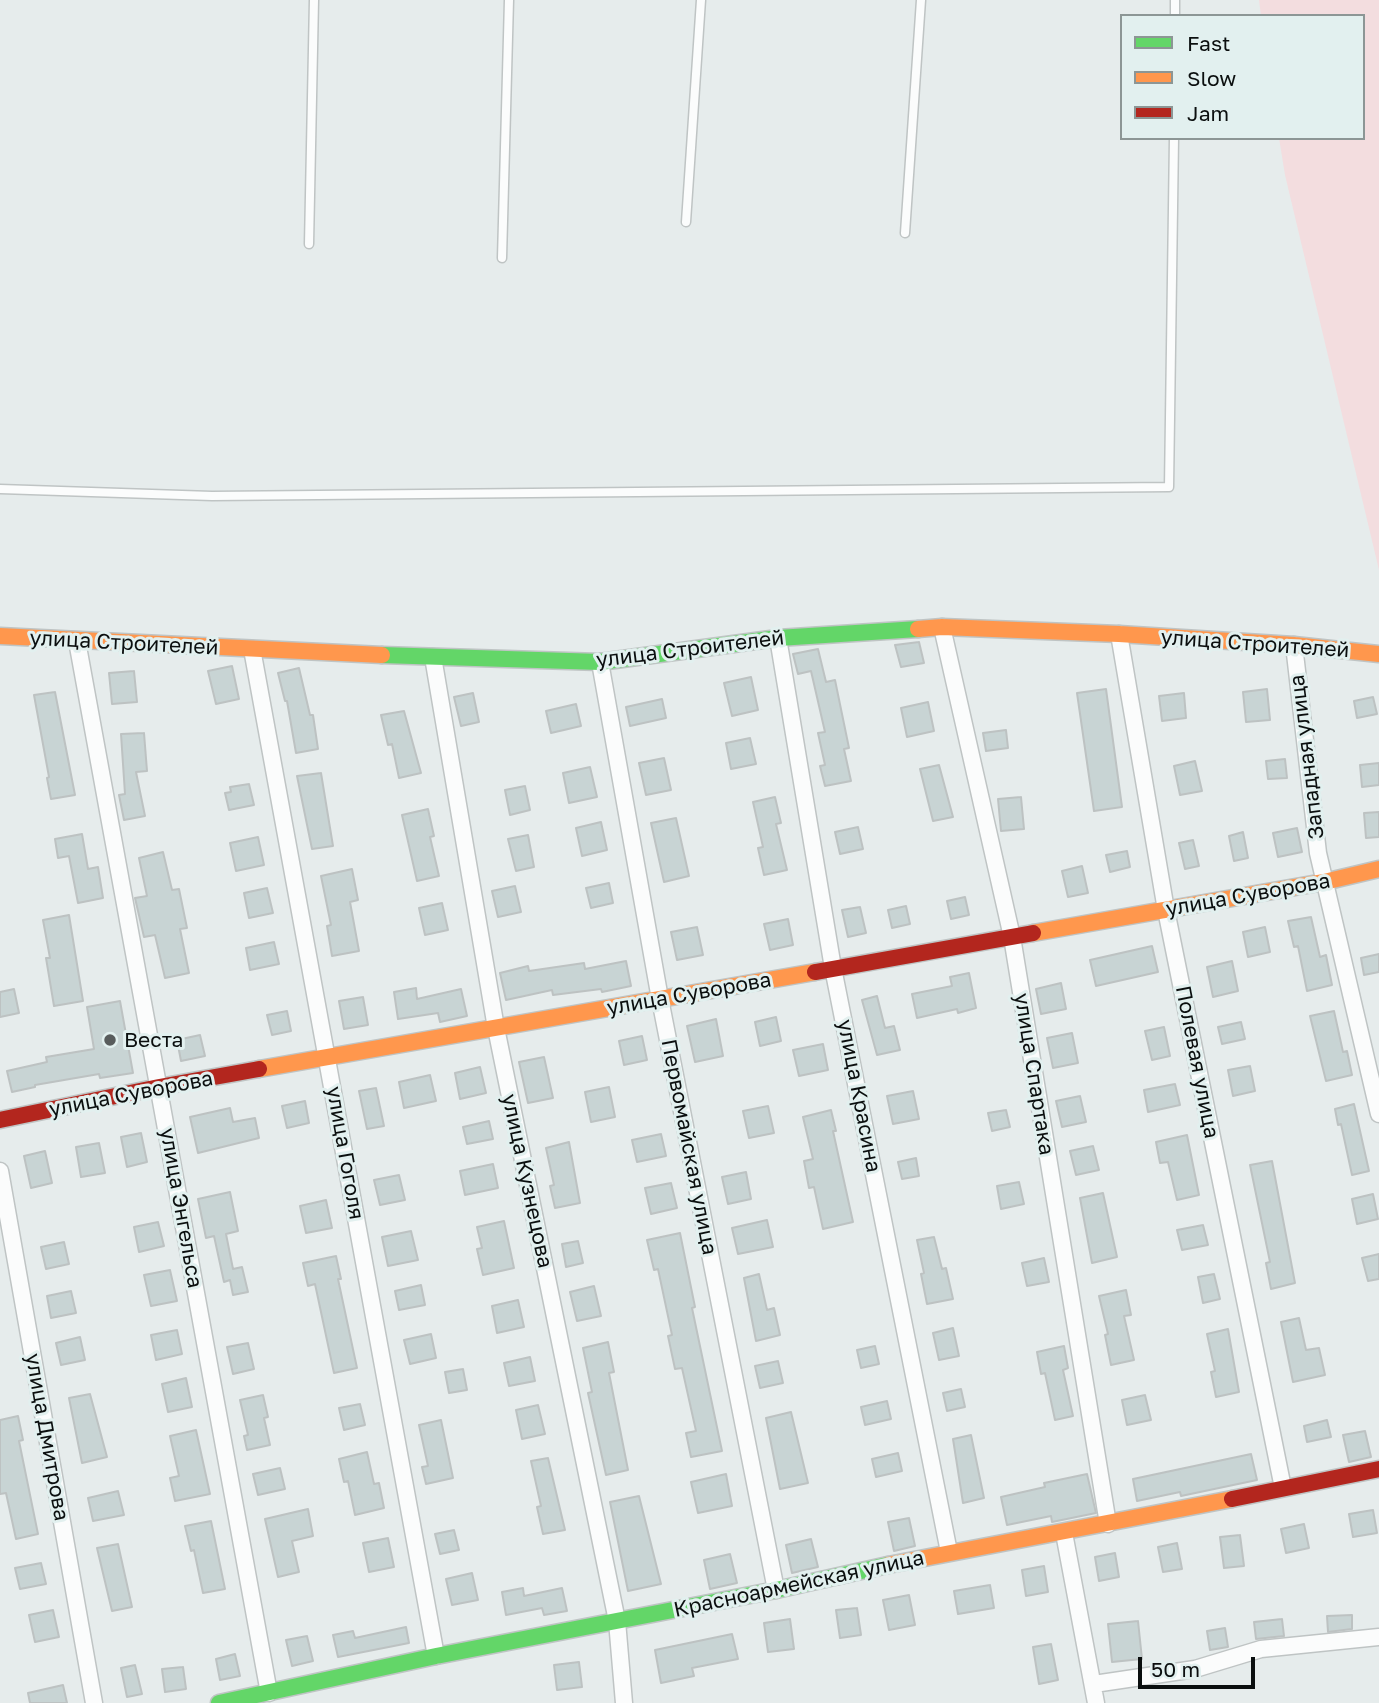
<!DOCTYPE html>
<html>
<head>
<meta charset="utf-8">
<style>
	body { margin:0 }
	#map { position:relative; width:1379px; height:1703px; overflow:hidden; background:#e6ecec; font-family:"Golos Text",sans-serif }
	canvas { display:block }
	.legend { position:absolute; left:1120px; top:14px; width:245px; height:126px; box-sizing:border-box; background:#e2f0ef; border:2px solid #8c9695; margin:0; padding:9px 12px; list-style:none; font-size:21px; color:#0b0f0f }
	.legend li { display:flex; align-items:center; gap:14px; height:35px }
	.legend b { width:35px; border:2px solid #8c9695 }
	.scale { position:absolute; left:1138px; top:1657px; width:117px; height:32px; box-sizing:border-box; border:4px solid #0b0f0f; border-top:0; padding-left:9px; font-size:21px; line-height:24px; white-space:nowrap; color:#0b0f0f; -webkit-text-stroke:5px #e2f0ef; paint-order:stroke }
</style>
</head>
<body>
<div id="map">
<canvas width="1379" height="1703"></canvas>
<ul class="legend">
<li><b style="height:9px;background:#63d668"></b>Fast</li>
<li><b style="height:9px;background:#ff974d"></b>Slow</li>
<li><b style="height:9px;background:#b3261e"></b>Jam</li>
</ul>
<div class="scale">50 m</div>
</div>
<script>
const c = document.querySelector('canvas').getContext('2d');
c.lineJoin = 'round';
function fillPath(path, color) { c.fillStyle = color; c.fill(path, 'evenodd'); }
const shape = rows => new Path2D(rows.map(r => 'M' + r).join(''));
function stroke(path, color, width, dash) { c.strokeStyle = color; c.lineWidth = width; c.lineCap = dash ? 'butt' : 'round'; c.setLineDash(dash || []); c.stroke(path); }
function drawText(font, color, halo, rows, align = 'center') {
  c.font = font + ' "Golos Text",sans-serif'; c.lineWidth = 6; c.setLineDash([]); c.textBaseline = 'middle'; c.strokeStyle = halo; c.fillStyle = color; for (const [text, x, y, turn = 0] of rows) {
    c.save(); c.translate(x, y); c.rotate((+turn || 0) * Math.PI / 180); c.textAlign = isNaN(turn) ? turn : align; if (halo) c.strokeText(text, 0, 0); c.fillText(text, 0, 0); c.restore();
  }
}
const green = shape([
	[1259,0,1379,0,1379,570,1285,175,1279,138,1363,138,1363,16,1261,16]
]);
const building = shape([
	[919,642,924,663,901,667,895,645,919,642],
	[818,649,826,682,835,680,849,748,844,749,851,781,825,786,820,766,825,765,818,733,825,732,811,671,798,674,793,654,818,649],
	[232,666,239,699,216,704,208,671,232,666],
	[299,668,310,715,313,715,318,749,296,753,287,701,285,701,278,673,299,668],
	[134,671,137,702,112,704,109,673,134,671],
	[751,677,758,710,732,716,724,683,751,677],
	[1106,689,1122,807,1094,811,1077,693,1106,689],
	[1267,689,1270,720,1246,722,1243,692,1267,689],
	[55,692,75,795,51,799,47,778,49,777,34,695,55,692],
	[473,693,479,722,461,726,454,697,473,693],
	[1184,693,1186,718,1162,721,1159,696,1184,693],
	[1373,697,1377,714,1357,718,1354,701,1373,697],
	[662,699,666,718,630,726,626,707,662,699],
	[928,702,934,731,907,737,901,708,928,702],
	[576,704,581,726,551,733,546,711,576,704],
	[404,711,421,773,399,778,392,744,388,745,381,715,404,711],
	[1006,730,1008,748,986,751,983,733,1006,730],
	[144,733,147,771,136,772,145,816,124,820,119,795,125,794,121,734,144,733],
	[750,738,756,764,731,769,726,743,750,738],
	[664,758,671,790,646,795,639,763,664,758],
	[1285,759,1287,778,1268,779,1266,761,1285,759],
	[1195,761,1202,791,1180,795,1174,766,1195,761],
	[1379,763,1379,785,1362,787,1360,765,1379,763],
	[939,765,953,817,933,821,920,769,939,765],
	[590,767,597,797,569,803,563,773,590,767],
	[321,773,333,846,312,849,297,776,321,773],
	[249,784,254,805,229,810,225,793,231,792,230,787,249,784],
	[525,786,530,810,510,815,505,790,525,786],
	[775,797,781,823,776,824,787,870,764,875,758,848,763,847,753,802,775,797],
	[1021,797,1024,829,1001,831,998,799,1021,797],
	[428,809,434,836,430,837,439,876,417,881,402,815,428,809],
	[1379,812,1379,837,1366,838,1364,813,1379,812],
	[676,818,689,876,664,882,651,823,676,818],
	[601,822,607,850,582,856,576,828,601,822],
	[858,827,863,849,840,854,835,832,858,827],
	[1297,828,1302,852,1278,857,1273,833,1297,828],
	[1243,832,1248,858,1234,861,1229,836,1243,832],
	[82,834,88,869,98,867,103,898,78,903,69,856,58,858,55,839,82,834],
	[528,835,534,867,516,871,508,839,528,835],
	[258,837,264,865,236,871,230,843,258,837],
	[1193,840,1199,866,1185,869,1179,843,1193,840],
	[1127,851,1130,867,1110,872,1106,855,1127,851],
	[163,852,172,890,179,889,187,928,180,929,189,973,165,978,155,935,144,937,135,898,147,896,139,858,163,852],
	[1082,866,1088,893,1068,897,1062,871,1082,866],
	[352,869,358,900,350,902,359,951,332,956,327,926,331,925,321,876,352,869],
	[609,883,613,903,591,908,586,888,609,883],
	[515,886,521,912,498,917,492,891,515,886],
	[267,888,273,913,249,918,244,893,267,888],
	[965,897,969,915,951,919,947,901,965,897],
	[442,903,448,930,425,935,419,908,442,903],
	[906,906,910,924,892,928,888,910,906,906],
	[860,907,866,933,848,937,842,910,860,907],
	[69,915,83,1001,54,1006,46,958,50,958,43,920,69,915],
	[1311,917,1320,957,1326,955,1332,985,1307,991,1298,946,1294,947,1288,921,1311,917],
	[788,919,793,945,770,950,764,924,788,919],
	[697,927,703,955,677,960,671,932,697,927],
	[1265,927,1270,952,1248,957,1243,932,1265,927],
	[274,942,279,964,250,970,246,948,274,942],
	[1152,946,1158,972,1096,986,1090,960,1152,946],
	[1379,954,1379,972,1364,975,1361,958,1379,954],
	[626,961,631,986,602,992,601,989,553,995,552,990,506,1000,500,973,528,966,529,971,584,963,585,969,626,961],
	[1232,961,1238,991,1213,997,1207,967,1232,961],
	[969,973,976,1008,958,1013,957,1009,917,1018,912,994,952,986,950,977,969,973],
	[1061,983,1066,1009,1041,1014,1036,989,1061,983],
	[416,988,417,999,461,989,467,1016,440,1022,438,1013,398,1019,394,992,416,988],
	[14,989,19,1013,0,1017,0,992,14,989],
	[877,996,885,1028,894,1026,900,1050,877,1055,862,1000,877,996],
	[363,997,368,1025,344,1029,339,1001,363,997],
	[120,1001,133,1073,100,1078,99,1074,35,1085,35,1087,12,1092,7,1071,47,1062,46,1057,94,1049,87,1007,120,1001],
	[287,1011,291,1031,272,1035,267,1015,287,1011],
	[1334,1011,1343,1052,1347,1051,1352,1075,1326,1081,1310,1016,1334,1011],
	[776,1017,781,1041,760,1046,755,1022,776,1017],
	[716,1019,723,1056,695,1062,687,1026,716,1019],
	[1241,1022,1245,1039,1222,1044,1218,1027,1241,1022],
	[1164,1027,1170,1056,1152,1060,1145,1031,1164,1027],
	[1072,1033,1078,1063,1053,1068,1047,1038,1072,1033],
	[200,1035,205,1056,181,1061,177,1040,200,1035],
	[642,1036,647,1060,624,1065,619,1041,642,1036],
	[823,1044,828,1070,799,1076,793,1050,823,1044],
	[544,1057,553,1098,528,1103,519,1062,544,1057],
	[1250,1066,1255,1091,1233,1096,1228,1070,1250,1066],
	[480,1067,486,1093,460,1099,455,1073,480,1067],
	[430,1075,436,1101,404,1108,399,1082,430,1075],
	[1175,1084,1180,1105,1148,1112,1144,1090,1175,1084],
	[609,1087,615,1117,591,1122,585,1092,609,1087],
	[376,1088,384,1126,367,1129,359,1091,376,1088],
	[913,1091,919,1119,893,1124,887,1096,913,1091],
	[1080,1096,1086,1122,1062,1127,1056,1101,1080,1096],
	[305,1101,309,1123,287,1128,282,1106,305,1101],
	[1354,1104,1369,1171,1352,1175,1341,1124,1338,1125,1335,1109,1354,1104],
	[768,1106,774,1133,749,1138,743,1111,768,1106],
	[230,1108,233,1122,255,1118,259,1138,198,1153,190,1117,230,1108],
	[831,1110,836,1131,833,1131,853,1222,823,1229,814,1187,809,1188,804,1161,813,1159,803,1117,831,1110],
	[1006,1110,1010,1127,992,1131,988,1113,1006,1110],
	[489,1121,493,1139,467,1144,463,1127,489,1121],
	[141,1133,147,1162,127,1167,121,1137,141,1133],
	[661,1134,666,1156,637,1162,632,1140,661,1134],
	[1187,1135,1199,1195,1177,1200,1168,1162,1160,1163,1156,1142,1187,1135],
	[569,1142,580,1203,555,1208,550,1186,554,1185,546,1148,569,1142],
	[99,1143,105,1173,81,1177,76,1147,99,1143],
	[1093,1146,1099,1170,1076,1175,1070,1151,1093,1146],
	[45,1151,52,1183,31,1188,24,1156,45,1151],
	[916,1158,919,1176,902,1179,898,1162,916,1158],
	[1272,1161,1295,1283,1271,1289,1266,1263,1270,1262,1250,1165,1272,1161],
	[493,1164,498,1188,465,1195,460,1171,493,1164],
	[746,1172,751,1199,728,1204,722,1177,746,1172],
	[399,1175,405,1200,380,1205,374,1180,399,1175],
	[1019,1182,1024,1204,1001,1209,997,1186,1019,1182],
	[671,1183,677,1208,651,1214,645,1188,671,1183],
	[230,1192,238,1231,226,1234,233,1269,242,1267,248,1292,233,1295,230,1280,224,1282,214,1236,206,1238,198,1199,230,1192],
	[1103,1193,1117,1257,1092,1263,1080,1198,1103,1193],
	[1373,1194,1378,1219,1357,1224,1352,1199,1373,1194],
	[326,1200,332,1228,306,1233,300,1206,326,1200],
	[767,1220,773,1247,738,1254,732,1228,767,1220],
	[504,1221,514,1268,483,1275,477,1249,482,1248,477,1227,504,1221],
	[158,1222,164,1246,139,1252,134,1227,158,1222],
	[1203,1225,1208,1245,1182,1250,1177,1230,1203,1225],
	[411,1231,418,1260,388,1266,382,1237,411,1231],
	[680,1233,695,1307,692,1308,722,1451,691,1457,686,1433,696,1431,682,1368,675,1369,668,1336,672,1335,658,1269,654,1270,647,1240,680,1233],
	[934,1237,942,1269,946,1268,953,1299,927,1304,921,1274,924,1273,917,1240,934,1237],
	[578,1241,583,1263,566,1267,562,1244,578,1241],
	[64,1242,69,1264,46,1269,41,1247,64,1242],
	[1379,1254,1379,1279,1368,1281,1362,1258,1379,1254],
	[336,1256,341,1279,338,1279,357,1368,334,1373,315,1284,308,1286,303,1263,336,1256],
	[1044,1258,1049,1282,1027,1286,1022,1263,1044,1258],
	[170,1270,177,1301,151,1306,144,1275,170,1270],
	[759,1274,767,1310,774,1308,780,1335,756,1341,744,1278,759,1274],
	[1214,1274,1220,1299,1203,1303,1198,1277,1214,1274],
	[421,1285,425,1305,399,1310,395,1291,421,1285],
	[594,1286,601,1316,577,1321,570,1292,594,1286],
	[1126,1290,1131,1315,1124,1316,1134,1360,1111,1365,1105,1335,1108,1334,1099,1296,1126,1290],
	[71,1291,76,1313,51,1318,47,1296,71,1291],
	[518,1300,524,1327,497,1333,492,1306,518,1300],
	[1299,1318,1306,1350,1319,1348,1325,1375,1293,1382,1281,1322,1299,1318],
	[953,1328,959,1356,939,1360,933,1333,953,1328],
	[1228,1329,1239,1392,1216,1397,1211,1372,1215,1371,1207,1334,1228,1329],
	[177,1330,182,1354,156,1360,151,1335,177,1330],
	[431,1334,436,1358,410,1364,404,1340,431,1334],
	[80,1337,85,1360,61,1365,56,1343,80,1337],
	[608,1342,614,1372,609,1373,628,1470,606,1475,588,1393,592,1392,583,1348,608,1342],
	[248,1343,254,1369,233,1374,227,1347,248,1343],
	[875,1346,879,1364,861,1368,857,1350,875,1346],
	[1064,1346,1068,1368,1063,1370,1073,1416,1055,1420,1045,1373,1041,1374,1037,1352,1064,1346],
	[530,1357,535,1381,509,1386,504,1363,530,1357],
	[778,1361,783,1383,760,1388,755,1366,778,1361],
	[463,1369,467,1390,449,1393,445,1372,463,1369],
	[186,1378,192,1407,168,1412,162,1384,186,1378],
	[961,1389,965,1407,947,1411,943,1393,961,1389],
	[90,1394,107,1457,82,1463,69,1398,90,1394],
	[263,1395,268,1417,264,1418,270,1445,247,1450,244,1436,248,1435,240,1400,263,1395],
	[1145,1395,1151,1420,1127,1425,1122,1400,1145,1395],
	[887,1401,891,1419,865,1425,861,1407,887,1401],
	[360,1404,365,1425,344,1430,339,1408,360,1404],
	[538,1405,545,1434,522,1439,516,1410,538,1405],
	[791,1412,808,1483,780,1489,766,1418,791,1412],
	[18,1416,23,1440,19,1441,38,1534,16,1539,6,1493,0,1494,0,1420,18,1416],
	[441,1420,453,1478,426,1484,422,1467,428,1466,419,1425,441,1420],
	[1327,1420,1331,1437,1307,1442,1304,1426,1327,1420],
	[196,1430,210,1494,175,1501,170,1478,179,1476,170,1436,196,1430],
	[1365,1431,1371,1457,1349,1462,1343,1435,1365,1431],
	[971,1435,984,1498,963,1503,953,1439,971,1435],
	[367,1452,374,1484,379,1483,384,1508,355,1515,348,1481,344,1482,339,1459,367,1452],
	[898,1453,902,1471,876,1477,872,1459,898,1453],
	[1251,1454,1257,1480,1181,1496,1180,1492,1137,1501,1133,1479,1251,1454],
	[548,1458,565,1530,543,1534,537,1507,541,1506,531,1461,548,1458],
	[280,1468,285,1489,258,1495,253,1474,280,1468],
	[726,1474,732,1506,698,1513,691,1482,726,1474],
	[1087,1474,1096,1513,1052,1522,1051,1516,1007,1525,1001,1497,1045,1487,1044,1483,1087,1474],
	[118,1491,124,1515,93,1521,88,1498,118,1491],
	[639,1496,661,1584,628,1591,610,1502,639,1496],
	[308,1509,313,1536,292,1541,299,1572,278,1577,265,1519,308,1509],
	[1373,1510,1377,1533,1353,1537,1349,1514,1373,1510],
	[909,1518,915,1546,894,1551,888,1522,909,1518],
	[211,1521,225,1589,203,1593,194,1550,191,1551,185,1526,211,1521],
	[1304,1524,1309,1548,1286,1553,1281,1529,1304,1524],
	[454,1530,459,1550,440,1554,435,1534,454,1530],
	[1240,1535,1244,1566,1224,1568,1220,1537,1240,1535],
	[388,1538,394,1567,369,1572,363,1543,388,1538],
	[811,1539,818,1567,792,1573,786,1545,811,1539],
	[1177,1543,1182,1569,1163,1572,1158,1547,1177,1543],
	[118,1544,132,1607,112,1611,97,1548,118,1544],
	[1115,1553,1119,1577,1099,1581,1095,1557,1115,1553],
	[730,1554,737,1583,710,1589,704,1560,730,1554],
	[41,1563,46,1584,20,1589,15,1568,41,1563],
	[1044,1566,1048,1592,1026,1596,1022,1570,1044,1566],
	[472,1573,478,1600,452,1605,446,1579,472,1573],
	[990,1585,994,1608,958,1614,954,1591,990,1585],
	[523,1588,524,1596,562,1588,567,1611,544,1615,542,1608,506,1615,502,1592,523,1588],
	[909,1595,915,1625,889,1630,883,1600,909,1595],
	[857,1608,861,1635,840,1638,836,1610,857,1608],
	[53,1610,59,1637,35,1642,29,1615,53,1610],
	[1352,1615,1352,1629,1328,1632,1327,1616,1352,1615],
	[790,1619,794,1649,768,1652,764,1623,790,1619],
	[1282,1619,1284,1636,1256,1639,1254,1622,1282,1619],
	[1138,1621,1142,1659,1112,1662,1108,1624,1138,1621],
	[406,1627,409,1643,338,1657,333,1635,353,1631,355,1638,406,1627],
	[1225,1628,1228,1647,1210,1650,1207,1631,1225,1628],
	[732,1634,738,1659,692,1668,694,1676,661,1683,655,1650,732,1634],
	[307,1636,313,1661,292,1666,286,1640,307,1636],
	[1051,1644,1058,1680,1039,1684,1033,1647,1051,1644],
	[235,1654,240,1676,220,1680,216,1659,235,1654],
	[579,1662,582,1687,557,1690,554,1665,579,1662],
	[135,1665,142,1694,127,1697,121,1668,135,1665],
	[183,1667,186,1689,165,1692,162,1669,183,1667],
	[63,1685,67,1703,30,1703,28,1693,63,1685]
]);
const lane = shape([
	[1175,16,1175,0],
	[686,222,701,0],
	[905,233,921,0],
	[309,244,314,0],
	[502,258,509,0],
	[0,489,212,496,1169,487,1174,138]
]);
const street = shape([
	[942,627,1012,937,1108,1524],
	[1119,634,1166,910,1283,1488],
	[778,638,833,968,949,1552],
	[77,641,269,1693],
	[1294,645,1318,853,1379,1114],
	[252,649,436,1656],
	[433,657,496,1028,617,1621,624,1703],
	[600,662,660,999,776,1590],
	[0,1171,94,1703],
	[1064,1533,1096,1703],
	[1094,1684,1195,1669,1261,1649,1379,1637]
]);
const fast = shape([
	[382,655,600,662,778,638,918,629],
	[219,1703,436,1656,776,1590,888,1565]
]);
const slow = shape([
	[918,629,942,627,1119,634,1294,645,1379,654],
	[0,636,382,655],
	[1033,933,1324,882,1379,869],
	[259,1069,815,972],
	[888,1565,1232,1499]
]);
const jam = shape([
	[815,972,1033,933],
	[0,1120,159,1087,259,1069],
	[1232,1499,1379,1469]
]);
const markers = [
	[110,1040,7,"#585c5c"]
];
const streetNames = [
	["улица Строителей",124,643,3],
	["улица Строителей",1255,644,4],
	["улица Строителей",690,649,-7],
	["Западная улица",1307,757,-97],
	["улица Суворова",1248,895,-10],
	["улица Суворова",689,994,-10],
	["Полевая улица",1197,1062,79],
	["улица Спартака",1034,1074,81],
	["улица Суворова",131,1094,-11],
	["улица Красина",859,1096,79],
	["Первомайская улица",689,1147,79],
	["улица Гоголя",345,1153,80],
	["улица Кузнецова",527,1181,78],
	["улица Энгельса",181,1208,80],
	["улица Дмитрова",47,1437,80],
	["Красноармейская улица",799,1584,-12]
];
const poiNames = [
	["Веста",124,1040]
];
fillPath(green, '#f3dddf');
fillPath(building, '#c8d4d4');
stroke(building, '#bdc2c2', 2);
stroke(lane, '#bfc4c4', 11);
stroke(street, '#bfc4c4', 19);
stroke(fast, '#bfc4c4', 19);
stroke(slow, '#bfc4c4', 19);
stroke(jam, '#bfc4c4', 19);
stroke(lane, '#fbfcfc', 8);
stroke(street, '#fbfcfc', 16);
stroke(fast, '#63d668', 16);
stroke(slow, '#ff974d', 16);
stroke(jam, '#b3261e', 16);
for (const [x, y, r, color] of markers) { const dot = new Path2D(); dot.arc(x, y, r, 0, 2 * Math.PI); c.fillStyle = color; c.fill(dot); stroke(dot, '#e2f0ef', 2.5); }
drawText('21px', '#0b0f0f', '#e2f0ef', streetNames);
drawText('21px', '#0b0f0f', '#e2f0ef', poiNames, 'left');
</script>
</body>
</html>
